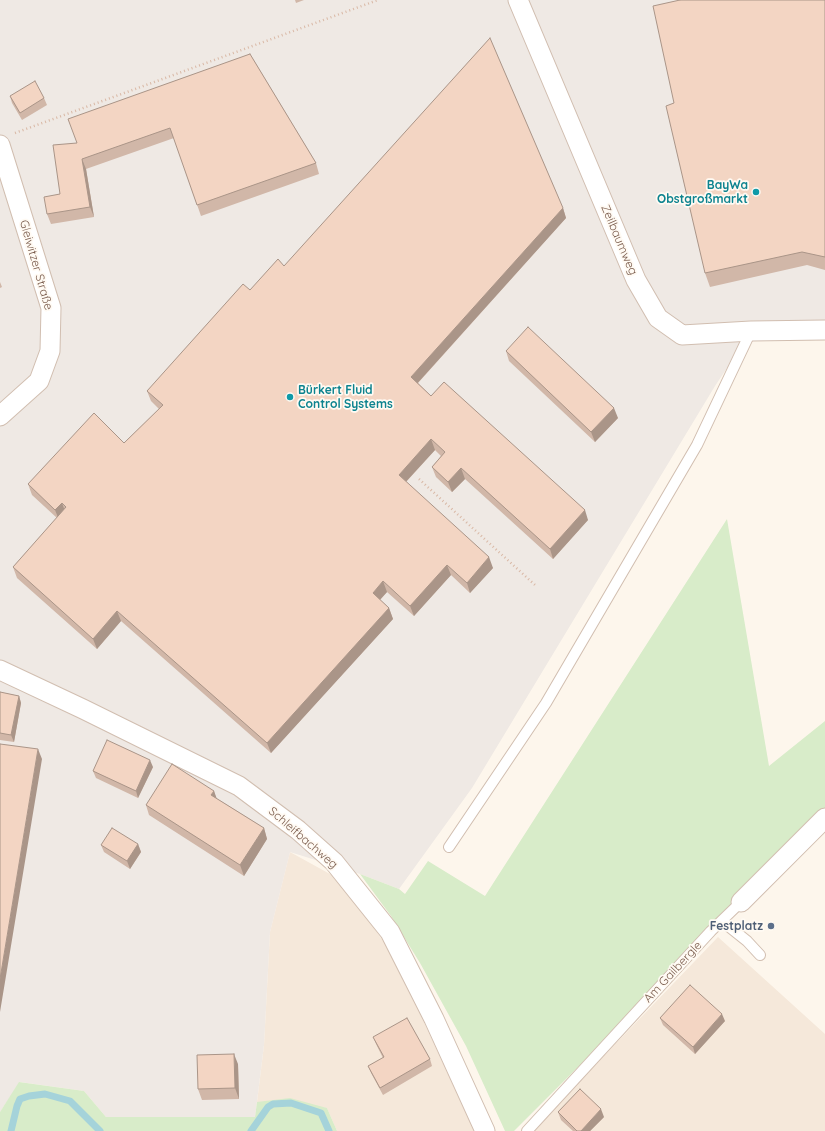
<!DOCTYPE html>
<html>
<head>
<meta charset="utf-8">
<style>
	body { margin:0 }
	canvas { display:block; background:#fdf6ec }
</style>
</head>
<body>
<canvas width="825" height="1131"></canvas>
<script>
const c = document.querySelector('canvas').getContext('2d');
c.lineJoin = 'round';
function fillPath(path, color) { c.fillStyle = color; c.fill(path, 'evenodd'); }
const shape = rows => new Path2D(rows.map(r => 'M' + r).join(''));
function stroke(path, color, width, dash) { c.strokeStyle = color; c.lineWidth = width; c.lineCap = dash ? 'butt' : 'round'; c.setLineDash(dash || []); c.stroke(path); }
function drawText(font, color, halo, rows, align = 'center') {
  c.font = font + ' Quicksand,sans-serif'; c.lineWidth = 3.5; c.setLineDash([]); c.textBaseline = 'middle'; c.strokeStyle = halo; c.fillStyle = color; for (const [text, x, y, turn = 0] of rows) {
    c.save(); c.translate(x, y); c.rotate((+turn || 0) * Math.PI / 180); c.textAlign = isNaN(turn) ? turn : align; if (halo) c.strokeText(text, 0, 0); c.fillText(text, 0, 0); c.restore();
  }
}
const residential = shape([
	[290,852,339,879,393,955,474,1131,337,1131,327,1108,257,1102,264,1045,270,932],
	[718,937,825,1034,825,1131,532,1131]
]);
const industrial = shape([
	[0,0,825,0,825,330,751,332,715,386,472,788,399,889,360,874,290,852,270,932,264,1045,255,1117,106,1117,84,1091,20,1082,0,1112]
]);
const green = shape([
	[727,519,769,766,825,721,825,808,812,820,581,1064,514,1131,505,1131,466,1046,420,963,391,916,360,874,399,889,405,894,428,861,485,896],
	[19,1082,84,1091,106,1117,255,1117,257,1102,290,1098,327,1108,337,1131,0,1131,0,1112]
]);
const stream = shape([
	[11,1131,17,1106,20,1099,29,1096,45,1094,70,1101,100,1131],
	[251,1131,268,1107,273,1104,291,1103,321,1113,329,1131]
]);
const path = shape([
	[15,133,378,0],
	[419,479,535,585]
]);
const service = shape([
	[449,847,546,703,697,445,751,331],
	[722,921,747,941,760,955],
	[527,1131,711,931,741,902]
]);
const minor = shape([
	[518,0,636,280,658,318,682,335,751,331,825,330],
	[0,145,51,308,50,351,39,381,0,416],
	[0,670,83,709,239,786,298,830,334,862,390,932,434,1019,485,1131],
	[741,902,825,818]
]);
const wall = shape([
	[295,0,304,0,296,3],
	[825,0,825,270,807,265,710,287,705,273],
	[250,54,316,163,319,174,201,216,174,138,86,169,94,217,51,224,47,214,60,194,77,143],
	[10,96,44,98,47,105,22,120,12,103],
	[563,208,566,218,418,383,431,396,588,520,553,559,465,479,452,492,436,477,432,467,441,456,435,450,406,482,493,568,470,593,451,575,414,616,387,592,380,600,389,608,393,619,271,753,121,621,97,649,17,578,13,567,57,518,32,495,28,484,124,443,159,409,151,401,147,391,250,290,284,266],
	[0,282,2,287,0,288],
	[506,351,618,418,595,442,509,361],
	[0,692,19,696,21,703,14,742,0,740],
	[153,767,138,798,96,778,93,771],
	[214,791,216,798,264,828,267,839,244,876,149,815,146,805],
	[138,844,141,852,130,869,104,852,101,845],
	[660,1018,725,1021,695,1054,663,1025],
	[373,1037,430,1059,432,1066,383,1095,371,1073,368,1066,383,1058,376,1044],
	[238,1064,239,1099,202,1100,198,1089],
	[558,1112,604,1117,590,1131,573,1131,561,1120]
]);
const shadedWall = shape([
	[82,159,86,169,94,217,90,207],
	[563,208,566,218,414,387,411,377],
	[614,408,618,418,595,442,591,432],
	[431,439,435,450,402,486,399,475],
	[461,468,465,479,452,492,448,482],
	[62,503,66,514,59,520,55,510],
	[585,510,588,520,553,559,550,549],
	[489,557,493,568,470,593,467,583],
	[447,565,451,575,414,616,410,606],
	[383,581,387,592,377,603,373,593],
	[389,608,393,619,271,753,267,743],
	[117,611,121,621,97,649,93,639],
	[19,696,21,703,14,742,11,735],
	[38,749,42,759,0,1012,0,979],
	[150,760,153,767,138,798,136,791],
	[214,791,218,802,211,795],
	[264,828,267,839,244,876,240,865],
	[138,844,141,852,130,869,127,861],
	[722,1014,725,1021,695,1054,693,1047],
	[234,1054,238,1064,239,1099,235,1088],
	[601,1109,604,1117,590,1131,581,1131]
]);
const building = shape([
	[680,0,825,0,825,257,802,252,705,273,666,106,674,103,653,6,680,0],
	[490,38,563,208,411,377,431,396,444,382,585,510,550,549,461,468,448,482,432,467,445,452,431,439,399,475,489,557,467,583,447,565,410,606,383,581,373,593,389,608,267,743,117,611,93,639,13,567,66,507,62,503,55,510,28,484,94,413,124,443,163,405,147,391,243,284,250,290,278,259,284,266,490,38],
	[250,54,316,163,197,205,170,128,82,159,90,207,47,214,44,197,60,194,53,145,77,143,68,119,250,54],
	[35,81,44,98,20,113,10,96,35,81],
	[528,327,614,408,591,432,506,351,528,327],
	[0,692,19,696,11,735,0,733,0,692],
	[107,740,150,760,136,791,93,771,107,740],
	[0,744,38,749,0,979,0,744],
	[172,764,214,791,211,795,264,828,240,865,146,805,172,764],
	[112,828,138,844,127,861,101,845,112,828],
	[690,985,722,1014,693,1047,660,1018,690,985],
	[407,1018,430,1059,380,1088,368,1066,384,1057,373,1037,407,1018],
	[234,1054,235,1088,198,1089,197,1055,234,1054],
	[580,1089,601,1109,581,1131,577,1131,558,1112,580,1089]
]);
const markers = [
	[756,192,4,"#0f9aa8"],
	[290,397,4,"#0f9aa8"],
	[771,926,4,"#5c6f8a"]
];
const cultureNames = [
	["BayWa",748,185],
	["Obstgroßmarkt",748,199],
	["Bürkert Fluid",298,390,"left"],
	["Control Systems",298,404,"left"]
];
const streetNames = [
	["Zeilbaumweg",619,240,67],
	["Gleiwitzer Straße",36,265,74],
	["Schleifbachweg",303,838,41],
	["Am Gailbergle",673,972,-47]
];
const serviceNames = [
	["Festplatz",763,926]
];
fillPath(residential, '#f5e8da');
fillPath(industrial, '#efe9e4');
fillPath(green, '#d8ecc9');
stroke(stream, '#a5d3da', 7);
stroke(service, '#d1beb0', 12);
stroke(minor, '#d1beb0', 21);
stroke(path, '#d9b8a5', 2.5, [1, 3]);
stroke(service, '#fff', 10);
stroke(minor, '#fff', 19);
fillPath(wall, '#d1b7a8');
fillPath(shadedWall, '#aa9588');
fillPath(building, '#f3d5c3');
stroke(building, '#aa9588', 1);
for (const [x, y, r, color] of markers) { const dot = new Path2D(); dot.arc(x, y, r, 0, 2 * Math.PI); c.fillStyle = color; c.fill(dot); stroke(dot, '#fffaf3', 1.5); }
drawText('bold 12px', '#0d838f', '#fffaf3', cultureNames, 'right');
drawText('12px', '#7a5c4d', '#fffaf3', streetNames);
drawText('bold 12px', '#4e5e75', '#fffaf3', serviceNames, 'right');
</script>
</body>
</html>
